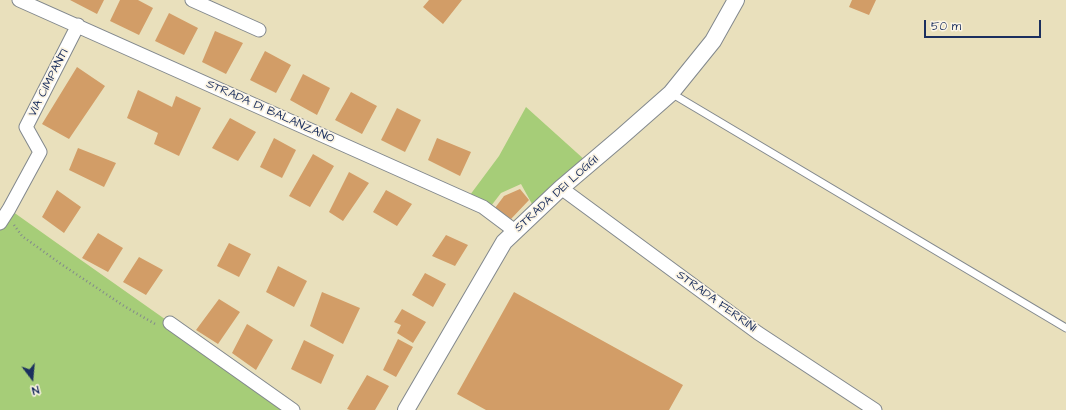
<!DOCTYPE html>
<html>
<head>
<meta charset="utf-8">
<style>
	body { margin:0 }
	#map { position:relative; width:1066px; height:410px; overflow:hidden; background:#e9e0bc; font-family:"Architects Daughter",sans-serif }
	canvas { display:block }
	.north { position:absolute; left:12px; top:358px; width:40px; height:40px; -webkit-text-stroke:3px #fcf5e5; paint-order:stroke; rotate:164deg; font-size:11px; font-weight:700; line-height:16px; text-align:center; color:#1b2f5e }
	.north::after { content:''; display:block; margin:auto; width:14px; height:18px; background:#1b2f5e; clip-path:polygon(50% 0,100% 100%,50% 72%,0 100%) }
	.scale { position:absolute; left:924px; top:20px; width:117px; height:18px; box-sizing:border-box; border:2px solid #1b2f5e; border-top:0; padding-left:5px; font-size:12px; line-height:14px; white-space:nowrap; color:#1b2f5e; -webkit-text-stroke:3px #fcf5e5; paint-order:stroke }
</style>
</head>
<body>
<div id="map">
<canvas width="1066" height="410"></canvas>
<div class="north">N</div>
<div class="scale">50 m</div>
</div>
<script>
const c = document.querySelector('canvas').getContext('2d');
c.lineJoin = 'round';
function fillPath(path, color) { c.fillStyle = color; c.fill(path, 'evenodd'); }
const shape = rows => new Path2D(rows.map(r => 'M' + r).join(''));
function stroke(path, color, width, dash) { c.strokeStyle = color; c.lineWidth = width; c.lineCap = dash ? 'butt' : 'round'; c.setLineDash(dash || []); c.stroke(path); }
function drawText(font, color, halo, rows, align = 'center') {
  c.font = font + ' "Architects Daughter",sans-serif'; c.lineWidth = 3.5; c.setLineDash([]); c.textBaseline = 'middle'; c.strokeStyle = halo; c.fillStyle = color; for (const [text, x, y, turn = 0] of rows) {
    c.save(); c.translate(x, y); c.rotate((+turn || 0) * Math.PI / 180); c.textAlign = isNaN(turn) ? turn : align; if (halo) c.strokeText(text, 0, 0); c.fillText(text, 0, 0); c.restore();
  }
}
const green = shape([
	[526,107,586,161,532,204,521,184,501,193,491,206,470,195,499,156],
	[9,209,54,241,294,410,0,410,0,223]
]);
const building = shape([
	[70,0,104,0,97,14],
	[120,0,138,0,153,8,139,35,110,21],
	[429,0,462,0,443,24,423,7],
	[852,0,876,0,869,15,849,7],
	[169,13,198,28,184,55,155,41],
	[215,31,243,43,226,74,202,62],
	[265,51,291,65,276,93,250,80],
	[77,67,105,86,69,139,42,124],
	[303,74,330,88,317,115,290,100],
	[138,90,172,107,176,96,201,108,179,156,154,144,158,133,127,118],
	[351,92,377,106,362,134,335,120],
	[397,108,421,120,405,152,381,140],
	[230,118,256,132,238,161,212,148],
	[274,138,296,150,282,178,260,167],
	[437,138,471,152,460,176,428,160],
	[78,148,116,163,104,187,69,170],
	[313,154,334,166,310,207,289,196],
	[349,172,369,183,343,221,329,212],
	[520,189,529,200,511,219,495,208,504,196],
	[57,190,81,207,64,233,42,217],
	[386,190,412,204,397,226,373,212],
	[98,233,123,248,108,272,82,258],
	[446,235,468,245,455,266,432,256],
	[229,243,251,254,239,277,217,266],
	[139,257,163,270,146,295,123,282],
	[278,266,307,281,294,307,266,292],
	[425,273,446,284,433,307,412,295],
	[322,292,360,308,343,344,310,326],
	[514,292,683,385,669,410,486,410,457,394],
	[219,299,240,312,218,344,196,330],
	[402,309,426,322,413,343,397,333,401,325,394,322],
	[247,324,273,340,256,370,232,353],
	[398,339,413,347,396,377,383,370],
	[304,340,334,355,321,384,291,369],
	[367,375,389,386,375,410,350,410,347,409]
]);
const path = shape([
	[14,225,22,236,61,264,124,306,157,325]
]);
const service = shape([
	[671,93,1066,328]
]);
const minor = shape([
	[19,0,483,207,515,231],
	[192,0,259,30],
	[561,188,758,333,875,410],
	[0,223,9,209,40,152,26,127,78,25],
	[170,323,293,410]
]);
const tertiary = shape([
	[406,410,504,242,561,188,621,137,671,93,713,41,736,0]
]);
const streetNames = [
	["VIA CIMPANTI",49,83,-63],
	["STRADA DI BALANZANO",270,112,24],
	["STRADA DEI LOGGI",557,194,-42],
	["STRADA FERRINI",716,302,36]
];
fillPath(green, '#a6cd78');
fillPath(building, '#d29d67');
stroke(service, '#82888d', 9);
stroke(minor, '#82888d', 15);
stroke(tertiary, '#82888d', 18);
stroke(path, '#82888d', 2.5, [1, 3]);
stroke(service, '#fff', 7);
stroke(minor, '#fff', 13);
stroke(tertiary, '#fff', 16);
drawText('12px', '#1b2f5e', '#fcf5e5', streetNames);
</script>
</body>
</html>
